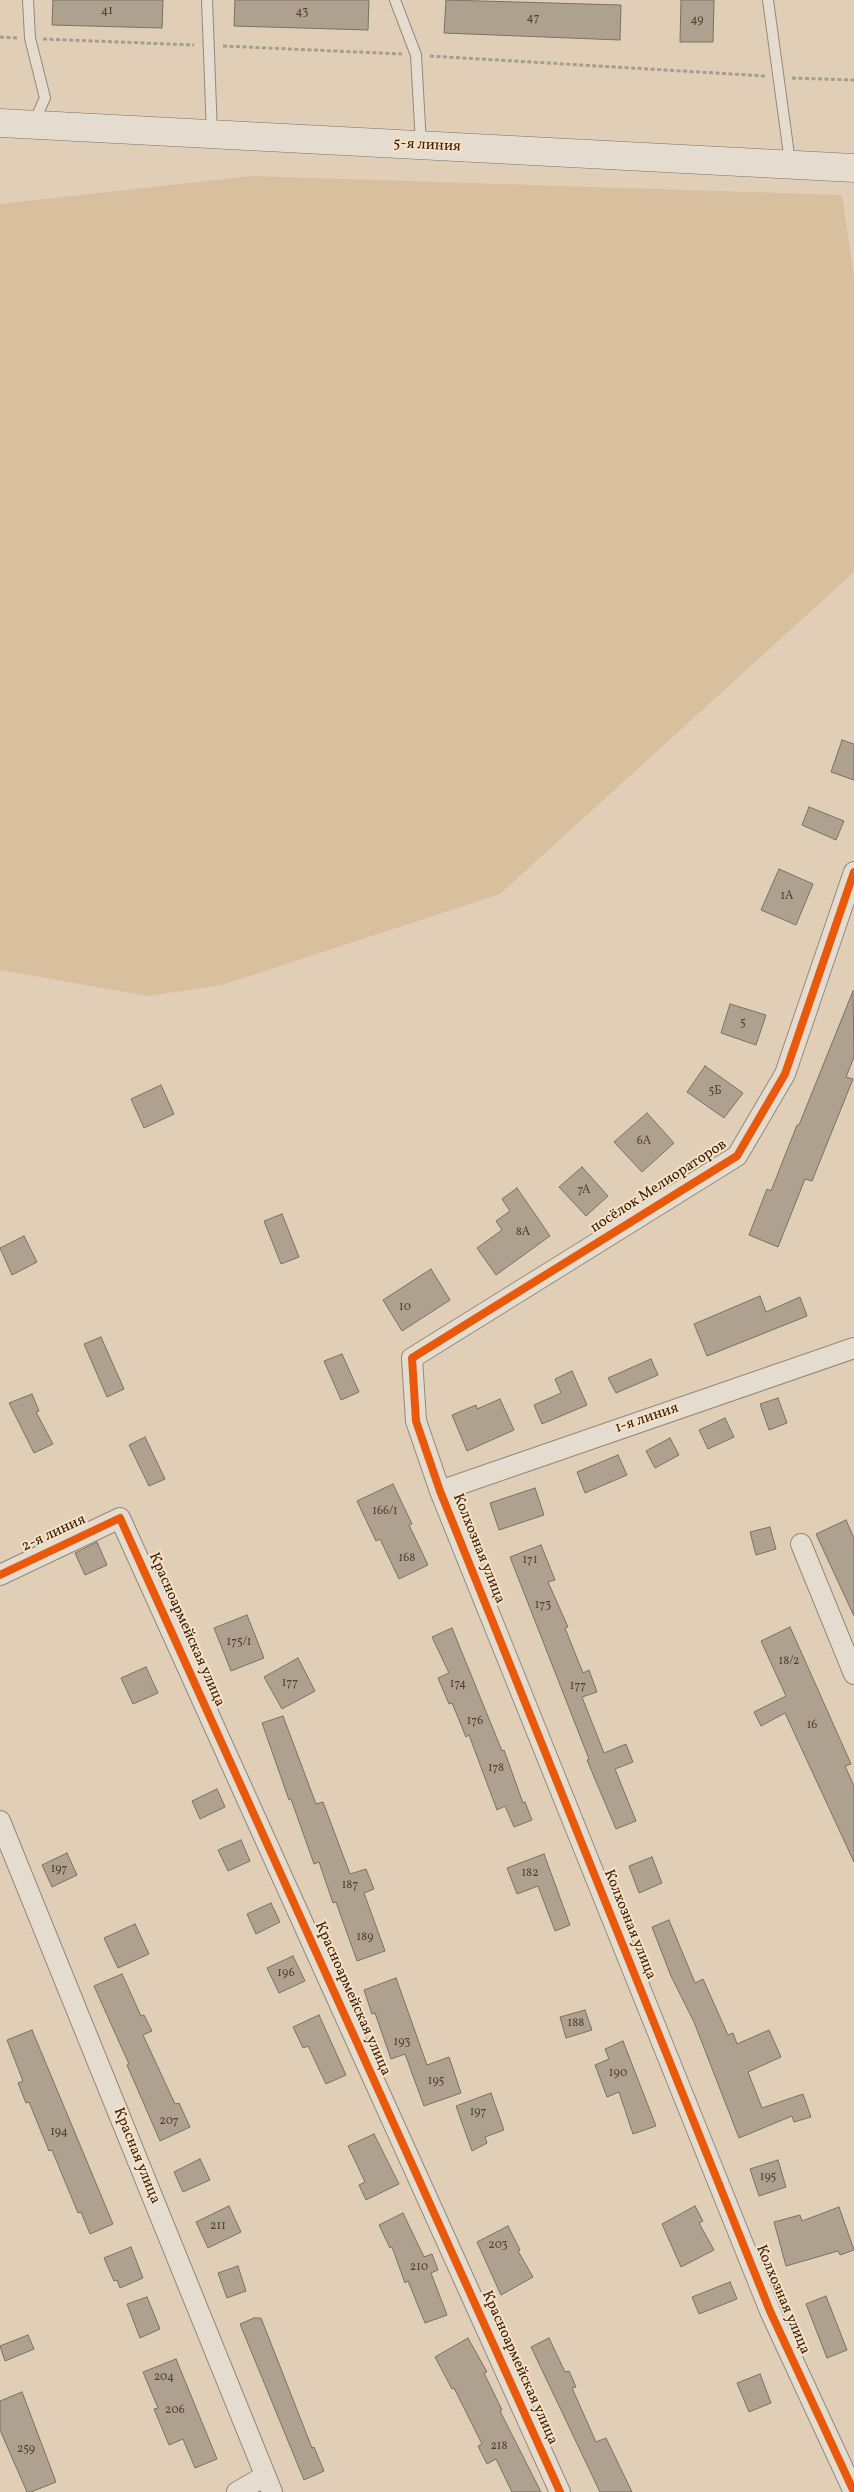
<!DOCTYPE html>
<html>
<head>
<meta charset="utf-8">
<style>
	body { margin:0 }
	canvas { display:block; background:#e0ceb6 }
</style>
</head>
<body>
<canvas width="854" height="2492"></canvas>
<script>
const c = document.querySelector('canvas').getContext('2d');
c.lineJoin = 'round';
function fillPath(path, color) { c.fillStyle = color; c.fill(path, 'evenodd'); }
const shape = rows => new Path2D(rows.map(r => 'M' + r).join(''));
function stroke(path, color, width, dash) { c.strokeStyle = color; c.lineWidth = width; c.lineCap = dash ? 'butt' : 'round'; c.setLineDash(dash || []); c.stroke(path); }
function drawText(font, color, halo, rows, align = 'center') {
  c.font = font + ' Vollkorn,serif'; c.lineWidth = 4; c.setLineDash([]); c.textBaseline = 'middle'; c.strokeStyle = halo; c.fillStyle = color; for (const [text, x, y, turn = 0] of rows) {
    c.save(); c.translate(x, y); c.rotate((+turn || 0) * Math.PI / 180); c.textAlign = isNaN(turn) ? turn : align; if (halo) c.strokeText(text, 0, 0); c.fillText(text, 0, 0); c.restore();
  }
}
const green = shape([
	[252,176,842,195,854,277,854,572,500,894,222,985,148,996,0,970,0,204]
]);
const building = shape([
	[53,0,163,0,162,28,52,25,53,0],
	[235,0,369,0,368,30,234,26,235,0],
	[446,0,621,5,620,40,444,33,446,0],
	[681,0,714,0,713,42,680,42,681,0],
	[842,740,854,744,854,780,831,772,842,740],
	[809,807,844,821,836,840,802,825,809,807],
	[779,869,813,884,796,925,761,910,779,869],
	[853,991,854,1057,846,1077,853,1079,812,1181,805,1179,778,1247,749,1235,767,1189,771,1191,797,1125,799,1125,853,991],
	[730,1004,766,1015,756,1045,721,1033,730,1004],
	[705,1066,743,1093,724,1118,687,1092,705,1066],
	[161,1085,174,1114,144,1128,131,1099,161,1085],
	[647,1113,674,1143,642,1172,614,1142,647,1113],
	[582,1167,608,1196,586,1216,559,1187,582,1167],
	[517,1188,550,1236,496,1275,477,1248,502,1230,496,1221,510,1211,502,1199,517,1188],
	[282,1214,299,1257,281,1264,264,1221,282,1214],
	[24,1236,37,1262,12,1275,0,1248,24,1236],
	[431,1269,450,1300,402,1331,383,1300,431,1269],
	[760,1296,766,1312,800,1297,807,1316,707,1356,694,1324,760,1296],
	[101,1337,124,1389,107,1397,84,1344,101,1337],
	[342,1354,359,1392,341,1400,324,1361,342,1354],
	[651,1359,658,1375,616,1393,608,1378,651,1359],
	[572,1371,587,1405,542,1424,534,1405,561,1393,555,1379,572,1371],
	[32,1394,39,1411,36,1412,53,1444,34,1453,9,1403,32,1394],
	[778,1398,787,1423,769,1430,760,1404,778,1398],
	[500,1399,514,1430,467,1451,452,1415,476,1405,477,1409,500,1399],
	[725,1418,734,1437,708,1449,699,1430,725,1418],
	[145,1437,165,1479,149,1486,129,1445,145,1437],
	[670,1438,679,1455,655,1468,646,1451,670,1438],
	[618,1455,627,1475,585,1493,577,1472,618,1455],
	[393,1484,412,1524,409,1525,428,1565,399,1579,380,1539,376,1541,357,1501,393,1484],
	[535,1488,544,1515,499,1530,490,1503,535,1488],
	[846,1520,854,1538,854,1616,816,1534,846,1520],
	[770,1527,776,1549,756,1555,750,1532,770,1527],
	[97,1542,107,1565,85,1575,75,1553,97,1542],
	[541,1545,555,1580,548,1582,568,1627,565,1628,583,1673,589,1670,597,1692,582,1697,604,1753,626,1744,633,1762,615,1769,636,1821,616,1829,587,1760,589,1759,510,1557,541,1545],
	[247,1615,264,1658,231,1671,214,1628,247,1615],
	[790,1627,851,1764,845,1766,854,1786,854,1862,785,1713,761,1726,754,1712,786,1696,761,1641,790,1627],
	[452,1628,502,1751,504,1750,523,1803,525,1802,532,1820,514,1827,505,1806,497,1810,469,1735,466,1737,452,1703,449,1704,438,1678,449,1673,432,1637,452,1628],
	[298,1658,315,1691,282,1709,264,1677,298,1658],
	[146,1667,158,1693,133,1704,121,1678,146,1667],
	[283,1716,316,1804,323,1802,350,1874,366,1869,374,1889,364,1893,385,1951,357,1961,336,1902,333,1903,319,1862,314,1864,291,1799,289,1800,262,1723,283,1716],
	[217,1789,225,1807,200,1819,192,1801,217,1789],
	[241,1840,250,1861,228,1871,218,1850,241,1840],
	[67,1853,77,1875,52,1887,42,1865,67,1853],
	[544,1854,570,1925,555,1931,538,1886,517,1894,507,1868,544,1854],
	[652,1857,662,1883,639,1893,629,1866,652,1857],
	[271,1903,280,1922,256,1934,247,1914,271,1903],
	[669,1920,695,1983,703,1979,728,2035,733,2033,737,2044,769,2030,781,2057,748,2072,762,2108,803,2094,811,2117,794,2122,792,2116,739,2138,694,2022,671,1976,652,1927,669,1920],
	[135,1924,149,1954,118,1968,104,1938,135,1924],
	[293,1956,305,1981,279,1993,267,1968,293,1956],
	[122,1974,141,2016,144,2015,152,2031,143,2035,175,2104,179,2103,190,2127,160,2141,127,2065,129,2064,94,1986,122,1974],
	[396,1978,427,2065,449,2057,461,2093,424,2106,405,2054,391,2059,375,2013,372,2014,364,1990,396,1978],
	[585,2010,592,2030,566,2038,560,2017,585,2010],
	[319,2015,346,2075,326,2084,308,2046,303,2048,293,2027,319,2015],
	[32,2030,113,2224,90,2234,81,2212,78,2213,52,2150,49,2151,29,2102,26,2103,18,2083,23,2081,7,2040,32,2030],
	[623,2041,656,2126,633,2134,619,2092,607,2097,595,2065,609,2059,605,2049,623,2041],
	[491,2093,504,2130,485,2137,487,2143,472,2151,456,2106,491,2093],
	[374,2134,399,2184,366,2200,359,2185,365,2182,348,2146,374,2134],
	[200,2159,210,2180,183,2192,174,2172,200,2159],
	[778,2160,786,2187,759,2196,750,2169,778,2160],
	[229,2206,241,2232,208,2248,196,2222,229,2206],
	[695,2206,703,2221,699,2223,714,2250,681,2267,662,2224,695,2206],
	[839,2207,854,2250,840,2255,838,2251,786,2266,774,2222,800,2215,802,2221,839,2207],
	[403,2213,424,2257,432,2254,438,2270,431,2273,447,2315,425,2323,408,2281,405,2283,392,2247,390,2248,379,2225,403,2213],
	[508,2226,520,2250,518,2251,533,2277,501,2295,477,2242,508,2226],
	[131,2247,143,2278,120,2288,117,2280,114,2281,104,2258,131,2247],
	[238,2266,246,2291,227,2298,218,2273,238,2266],
	[730,2282,737,2299,699,2314,692,2297,730,2282],
	[826,2296,847,2350,827,2358,806,2304,826,2296],
	[147,2297,160,2329,140,2338,127,2304,147,2297],
	[254,2318,261,2318,312,2448,314,2447,324,2471,304,2480,240,2324,254,2318],
	[28,2335,34,2349,5,2361,0,2346,28,2335],
	[468,2338,487,2372,484,2373,502,2410,500,2411,541,2492,512,2492,496,2459,487,2464,478,2446,482,2444,454,2388,452,2389,435,2357,468,2338],
	[549,2338,565,2372,569,2371,576,2387,572,2388,596,2442,606,2438,632,2492,600,2492,531,2347,549,2338],
	[176,2359,217,2459,195,2468,183,2439,169,2445,154,2409,158,2408,143,2372,176,2359],
	[760,2374,771,2403,749,2412,737,2383,760,2374],
	[22,2392,56,2482,31,2492,27,2492,0,2430,0,2401,22,2392]
]);
const path = shape([
	[0,37,17,38],
	[43,39,194,45],
	[223,46,402,54],
	[430,56,766,76],
	[792,78,854,80]
]);
const lane = shape([
	[28,0,30,38,45,98,34,122],
	[207,0,212,134],
	[395,0,416,55,421,144],
	[768,0,790,162]
]);
const street = shape([
	[440,1491,854,1348],
	[801,1544,854,1674],
	[0,1575,120,1518,560,2492],
	[0,1821,272,2492],
	[237,2492,265,2476],
	[854,2492,770,2311,440,1491,416,1421,412,1358,737,1156,785,1074,854,872]
]);
const secondary = shape([
	[0,123,854,168]
]);
const cycleway = shape([
	[0,1575,120,1518,560,2492],
	[854,2492,770,2311,440,1491,416,1421,412,1358,737,1156,785,1074,854,872]
]);
const numberNames = [
	["41",107,12],
	["43",302,13],
	["47",533,19],
	["49",697,21],
	["1А",787,897],
	["5",743,1024],
	["5Б",715,1092],
	["6А",644,1142],
	["7А",584,1191],
	["8А",523,1233],
	["10",405,1308],
	["166/1",385,1512],
	["168",407,1559],
	["171",530,1561],
	["173",543,1606],
	["175/1",239,1643],
	["18/2",789,1662],
	["177",290,1684],
	["174",458,1685],
	["177",578,1687],
	["176",475,1722],
	["16",812,1726],
	["178",496,1769],
	["197",59,1870],
	["182",530,1874],
	["187",350,1886],
	["189",365,1938],
	["196",286,1974],
	["188",576,2024],
	["193",402,2043],
	["190",618,2074],
	["195",436,2082],
	["197",478,2113],
	["207",169,2122],
	["194",59,2133],
	["195",768,2178],
	["211",218,2227],
	["203",498,2246],
	["210",419,2268],
	["204",164,2378],
	["206",175,2411],
	["218",499,2447],
	["259",26,2450]
];
const streetNames = [
	["5-я линия",427,146,3],
	["посёлок Мелиораторов",659,1187,-33],
	["1-я линия",647,1419,-19],
	["2-я линия",54,1534,-25],
	["Колхозная улица",478,1549,68],
	["Красноармейская улица",186,1630,66],
	["Колхозная улица",629,1925,68],
	["Красноармейская улица",352,1999,66],
	["Красная улица",136,2156,68],
	["Колхозная улица",782,2300,67],
	["Красноармейская улица",519,2368,66]
];
fillPath(green, '#d8bf9e');
fillPath(building, '#aea190');
stroke(building, '#7d7062', 1);
stroke(lane, '#958878', 12);
stroke(street, '#958878', 22);
stroke(secondary, '#7d7062', 29);
stroke(path, '#a69d91', 3, [4, 2.5]);
stroke(lane, '#e5dcd0', 10);
stroke(street, '#e5dcd0', 20);
stroke(secondary, '#e5dcd0', 28);
stroke(cycleway, '#e8590c', 8);
drawText('12px', '#574130', null, numberNames);
drawText('15px', '#3a2110', '#f6e1c4', streetNames);
</script>
</body>
</html>
